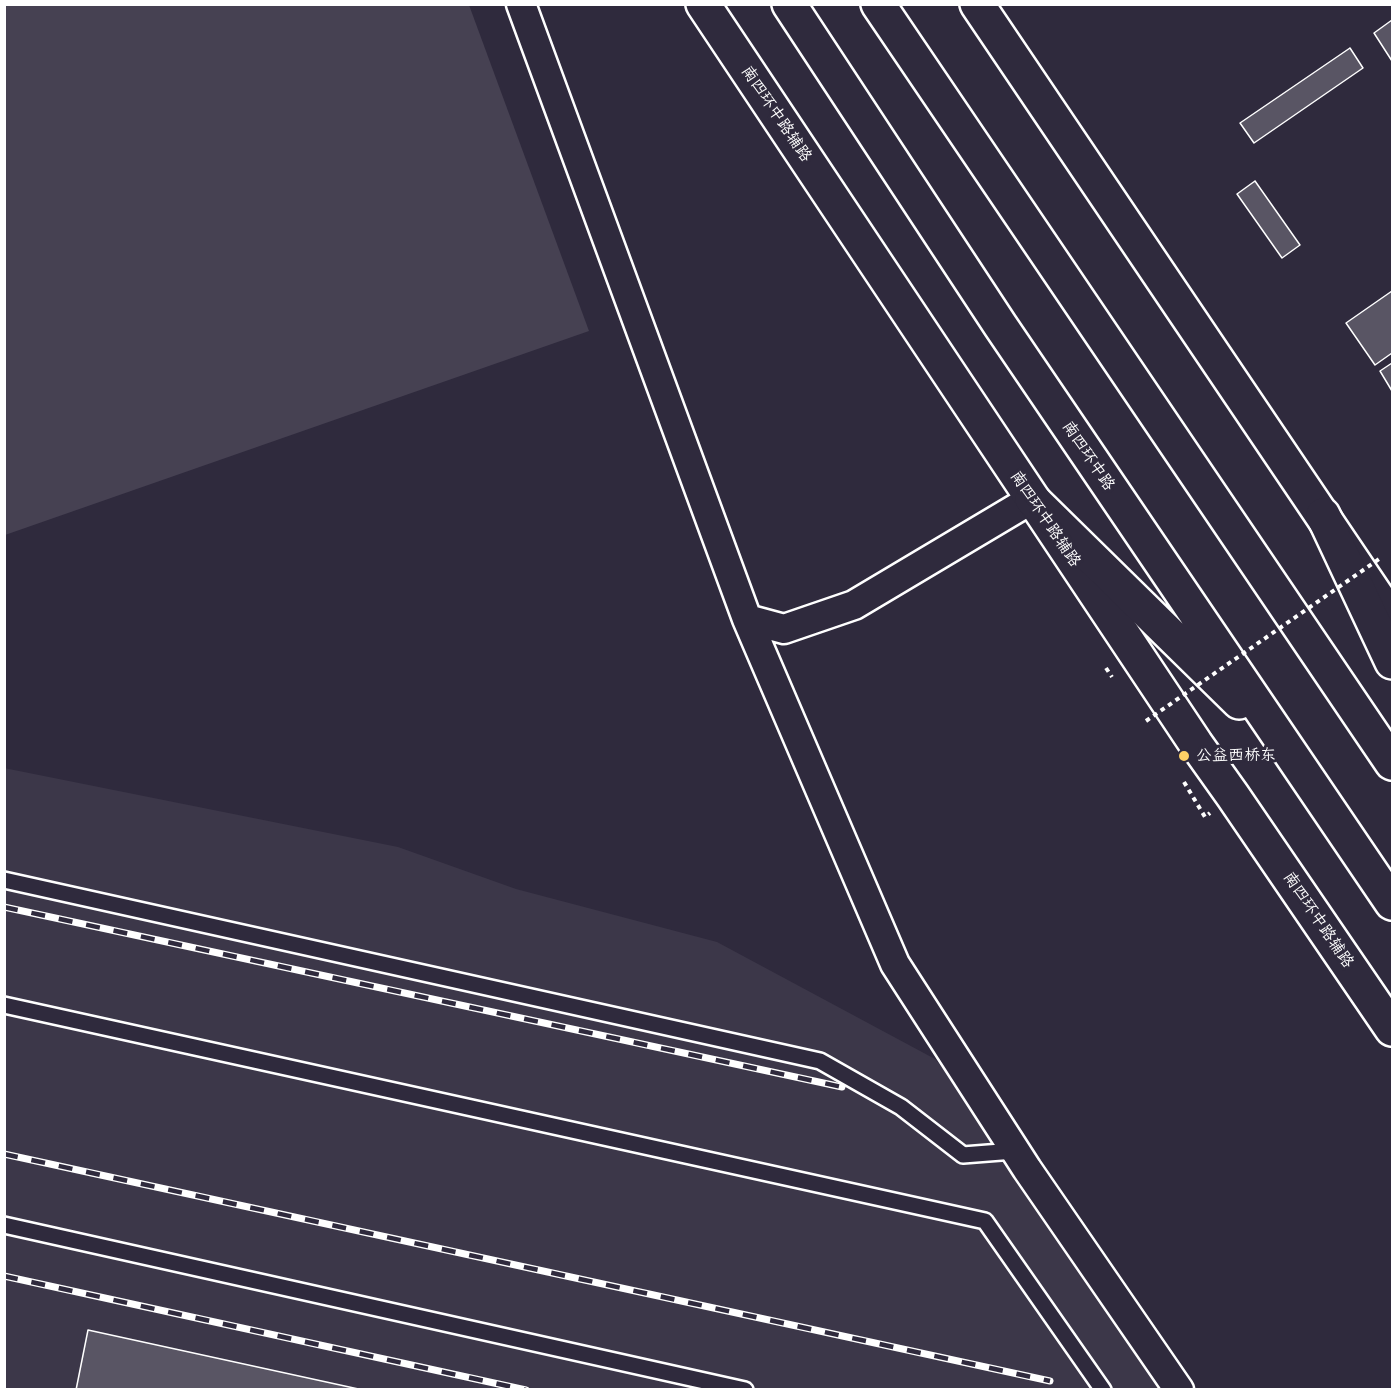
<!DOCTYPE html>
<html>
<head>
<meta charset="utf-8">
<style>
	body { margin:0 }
	#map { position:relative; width:1397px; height:1394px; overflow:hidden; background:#2f2a3d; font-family:"Shantell Sans",sans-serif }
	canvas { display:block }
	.frame { position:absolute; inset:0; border:6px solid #fff; pointer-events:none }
</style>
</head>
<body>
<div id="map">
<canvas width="1397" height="1394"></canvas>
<div class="frame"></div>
</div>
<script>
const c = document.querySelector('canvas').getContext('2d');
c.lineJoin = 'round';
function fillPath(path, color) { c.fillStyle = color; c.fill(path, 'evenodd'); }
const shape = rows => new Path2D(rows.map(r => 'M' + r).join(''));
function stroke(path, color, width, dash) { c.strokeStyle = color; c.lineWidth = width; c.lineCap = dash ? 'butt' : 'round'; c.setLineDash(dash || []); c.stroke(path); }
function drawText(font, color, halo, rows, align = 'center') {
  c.font = font + ' "Shantell Sans","LXGW WenKai TC",sans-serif'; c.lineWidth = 6; c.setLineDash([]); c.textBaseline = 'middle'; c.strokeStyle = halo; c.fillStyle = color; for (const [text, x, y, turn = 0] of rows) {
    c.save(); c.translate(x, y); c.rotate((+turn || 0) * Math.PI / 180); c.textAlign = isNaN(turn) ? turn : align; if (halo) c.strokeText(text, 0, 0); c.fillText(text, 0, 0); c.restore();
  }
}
const built = shape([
	[4,768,398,847,516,889,717,942,935,1059,1014,1151,1167,1389,5,1389]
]);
const green = shape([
	[4,5,469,5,589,331,5,535]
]);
const building = shape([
	[1392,20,1392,61,1374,33,1392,20],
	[1350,48,1363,68,1254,143,1240,123,1350,48],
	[1255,181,1300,245,1282,258,1237,194,1255,181],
	[1392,291,1392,353,1375,365,1346,323,1392,291],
	[1392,363,1392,391,1380,371,1392,363],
	[88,1330,363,1390,76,1390,88,1330]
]);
const path = shape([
	[1106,668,1112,677],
	[1184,782,1205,817,1210,813]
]);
const lane = shape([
	[4,880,820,1061,901,1107,963,1155,1014,1151],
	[4,1005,985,1221,1103,1390],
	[4,1225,745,1390]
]);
const street = shape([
	[521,4,747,619,784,629,854,605,1032,499],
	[747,619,895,964,1027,1169,1179,1390]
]);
const secondary = shape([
	[703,4,1196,744,1233,796,1392,1029],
	[977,4,1392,619]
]);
const highway = shape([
	[789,4,1000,325,1392,903],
	[878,4,1392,763],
	[1032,499,1239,702],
	[1323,515,1392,662]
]);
const rail = shape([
	[4,907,842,1087],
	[4,1154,1050,1381],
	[4,1276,526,1390]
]);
const pathBridge = shape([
	[1146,721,1382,557]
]);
const markers = [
	[1184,756,6,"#ffd166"]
];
const streetNames = [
	["南四环中路辅路",776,114,56],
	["南四环中路",1088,456,56],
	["南四环中路辅路",1045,519,56],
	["南四环中路辅路",1318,920,56]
];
const poiNames = [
	["公益西桥东",1196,756]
];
fillPath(built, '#3c3749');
fillPath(green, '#464152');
fillPath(building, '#595564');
stroke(building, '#fff', 1.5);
stroke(lane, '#fff', 20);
stroke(street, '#fff', 33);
stroke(secondary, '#fff', 38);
stroke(highway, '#fff', 38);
stroke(path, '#fff', 4, [4.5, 4.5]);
stroke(lane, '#2f2a3d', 15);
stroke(street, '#2f2a3d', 28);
stroke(secondary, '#2f2a3d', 33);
stroke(highway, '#2f2a3d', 33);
stroke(rail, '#fff', 7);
stroke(rail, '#2f2a3d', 4.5, [14]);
stroke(pathBridge, '#fff', 4, [4.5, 4.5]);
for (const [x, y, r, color] of markers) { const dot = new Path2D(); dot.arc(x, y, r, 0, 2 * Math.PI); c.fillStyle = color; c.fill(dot); stroke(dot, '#2f2a3d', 2); }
drawText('16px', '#fff', '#2f2a3d', streetNames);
drawText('16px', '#fff', '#2f2a3d', poiNames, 'left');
</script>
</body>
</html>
